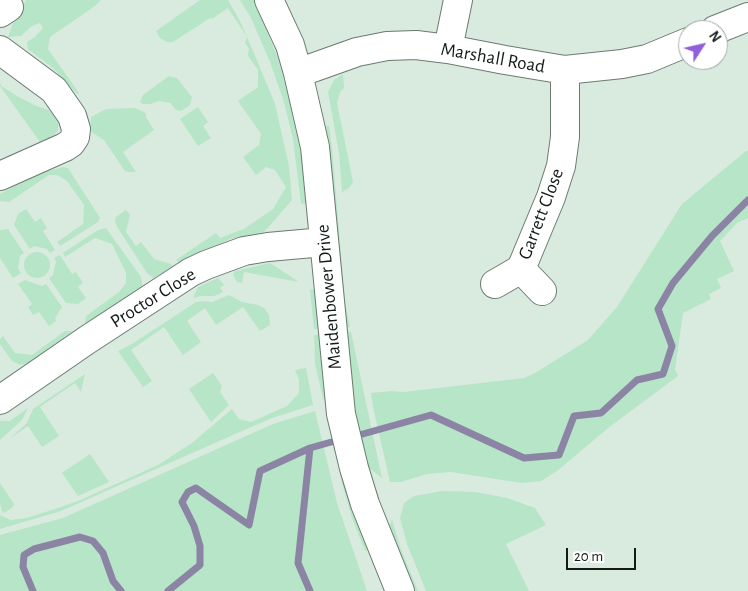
<!DOCTYPE html>
<html>
<head>
<meta charset="utf-8">
<style>
	body { margin:0 }
	#map { position:relative; width:748px; height:591px; overflow:hidden; background:#d9ebde; font-family:"Alegreya Sans",sans-serif }
	canvas { display:block }
	.north { position:absolute; left:678px; top:20px; width:50px; height:50px; box-sizing:border-box; background:#fff; border:1px solid #a1a4a2; border-radius:50%; rotate:55deg; font-size:14px; font-weight:700; line-height:20px; text-align:center; color:#141b17 }
	.north::after { content:''; display:block; margin:auto; width:18px; height:22px; background:#8f60da; clip-path:polygon(50% 0,100% 100%,50% 72%,0 100%) }
	.scale { position:absolute; left:566px; top:548px; width:70px; height:22px; box-sizing:border-box; border:2px solid #141b17; border-top:0; padding-left:6px; font-size:15px; line-height:18px; white-space:nowrap; color:#141b17; -webkit-text-stroke:4px #fff; paint-order:stroke }
</style>
</head>
<body>
<div id="map">
<canvas width="748" height="591"></canvas>
<div class="north">N</div>
<div class="scale">20 m</div>
</div>
<script>
const c = document.querySelector('canvas').getContext('2d');
c.lineJoin = 'round';
function fillPath(path, color) { c.fillStyle = color; c.fill(path, 'evenodd'); }
const shape = rows => new Path2D(rows.map(r => 'M' + r).join(''));
function stroke(path, color, width, dash) { c.strokeStyle = color; c.lineWidth = width; c.lineCap = dash ? 'butt' : 'round'; c.setLineDash(dash || []); c.stroke(path); }
function drawText(font, color, halo, rows, align = 'center') {
  c.font = font + ' "Alegreya Sans",sans-serif'; c.lineWidth = 4; c.setLineDash([]); c.textBaseline = 'middle'; c.strokeStyle = halo; c.fillStyle = color; for (const [text, x, y, turn = 0] of rows) {
    c.save(); c.translate(x, y); c.rotate((+turn || 0) * Math.PI / 180); c.textAlign = isNaN(turn) ? turn : align; if (halo) c.strokeText(text, 0, 0); c.fillText(text, 0, 0); c.restore();
  }
}
const green = shape([
	[26,0,101,0,95,6,50,37,48,49,79,93,77,94,53,68,28,49,27,42,35,37,43,28,40,23,32,26,21,36,8,37,13,23],
	[200,0,228,0,240,21,247,37,256,58,275,104,289,166,292,200,264,232,230,239,194,257,178,262,176,260,216,233,220,238,244,229,273,209,286,187,275,170,266,167,256,175,243,157,259,145,261,134,238,101,258,87,258,70,248,56,249,48,245,43,247,37,228,8,212,19,210,18,173,42,167,42,160,38,156,31],
	[240,0,254,0,278,58,301,138,307,203,301,204,293,139,284,102,270,62,251,18],
	[343,74,344,88,340,92,337,103,353,182,349,188,342,192,339,153,328,92,334,80],
	[169,76,177,78,192,97,190,105,181,111,176,110,170,103,159,101,150,104,143,104,140,102,143,95],
	[0,82,1,86,19,97,34,105,54,112,58,117,58,131,50,139,40,142,0,86],
	[198,107,208,122,203,126,211,138,198,146,180,119],
	[135,108,146,113,146,117,154,130,123,152,136,172,129,172,125,171,104,140,93,133,90,130,91,117,106,109],
	[325,126,329,126,332,148,345,301,350,327,343,327],
	[746,151,748,151,748,218,737,223,720,241,734,271,717,279,721,288,709,294,711,299,683,313,675,369,678,376,608,428,557,471,541,481,522,483,451,472,427,474,401,482,390,482,373,407,371,393,391,391,404,392,524,378,535,373,588,340,617,307,682,204],
	[63,167,68,168,100,218,98,222,60,246,57,242,83,224,84,205,67,181,57,175,49,175,9,202,0,201,0,194,37,174],
	[26,209,35,222,41,218,47,228,43,231,55,250,50,253,47,249,34,246,30,249,14,225,18,214],
	[126,210,130,215,126,232,136,246,141,242,154,259,171,264,172,267,153,278,147,273,117,227,115,221,116,217],
	[106,228,141,277,143,287,85,324,86,316,119,292,126,283,126,273,112,244,95,238,65,257,63,253,98,230],
	[8,229,24,253,20,256,18,268,21,273,13,278,0,258,0,230],
	'24 265a13 13 0 1 1 26 0a13 13 0 1 1-26 0Z',
	[60,255,72,274,76,272,83,283,78,287,86,298,78,304,66,303,49,278,53,275,56,261,54,258],
	[270,263,299,282,244,272,242,283,237,282,233,275,235,271],
	[218,278,224,285,220,288,223,292,214,296,201,296,193,298,198,287],
	[25,280,42,286,46,284,62,307,55,318,56,321,49,326,39,312,33,315,28,307,32,304,18,284],
	[310,289,315,290,319,329,314,329],
	[229,295,242,302,258,305,264,308,269,315,270,325,260,331,243,307,216,325,205,308,187,321,201,342,183,355,164,327,131,350,152,381,143,387,118,351,132,344,196,302,204,301,212,302],
	[65,331,73,331,28,363,20,365,12,361,0,344,0,339,3,336,15,353,32,355],
	[343,332,351,332,382,478,368,467,352,406],
	[314,335,319,335,325,400,323,399,315,363],
	[306,368,313,405,272,418,242,431,61,511,0,529,0,515,11,520,26,518,52,510,78,501,158,465,192,443,232,409,239,419,251,422,287,406,299,393,299,379,295,370],
	[213,373,222,386,220,392,229,405,211,422,189,389],
	[85,374,81,392,75,383,40,407,59,436,42,447,28,426,9,439,27,423,33,409],
	[28,408,22,420,0,440,0,421,10,421],
	[315,411,337,503,367,591,0,591,0,535,63,518,273,424],
	[90,454,109,482,78,496,62,473],
	[344,479,369,548,365,551,352,518,341,480],
	[0,483,14,504,13,507,4,513,2,511,0,503],
	[442,491,475,492,507,498,535,508,546,525,506,544,529,591,426,591,407,544,400,518,404,503,414,496],
	[392,519,400,547,418,591,414,591,390,533,389,528]
]);
const stream = shape([
	[352,437,431,415,524,458,559,455,574,416,601,413,637,380,663,374,672,346,658,309,673,283,712,236,748,200],
	[33,591,23,567,24,555,34,549,80,537,93,541,103,553,113,581,121,591],
	[168,591,200,565,200,546,194,526,182,502,188,492,196,488,249,525,260,471,310,448,342,439],
	[310,591,298,563,310,448]
]);
const minor = shape([
	[269,0,290,45,298,73,315,147,341,414,354,468,365,504,400,591],
	[0,13,9,7],
	[715,30,748,17],
	[448,49,458,0],
	[0,50,54,90,72,116,76,129,75,137,71,143,65,147,0,176],
	[298,73,357,52,387,46,416,45,448,49,505,60,565,70,622,64,647,59,688,42],
	[495,284,521,269],
	[542,291,521,269,551,197,561,166,565,137,565,70],
	[0,400,87,340,191,272,206,265,244,251,268,247,324,242]
]);
const streetNames = [
	["Marshall Road",493,58,10],
	["Garrett Close",541,214,-69],
	["Maidenbower Drive",329,297,-95],
	["Proctor Close",153,298,-32]
];
fillPath(green, '#b7e5c7');
stroke(stream, '#8c84a4', 7);
stroke(minor, '#6b7b70', 30);
stroke(minor, '#fff', 28);
drawText('19px', '#141b17', '#fff', streetNames);
</script>
</body>
</html>
